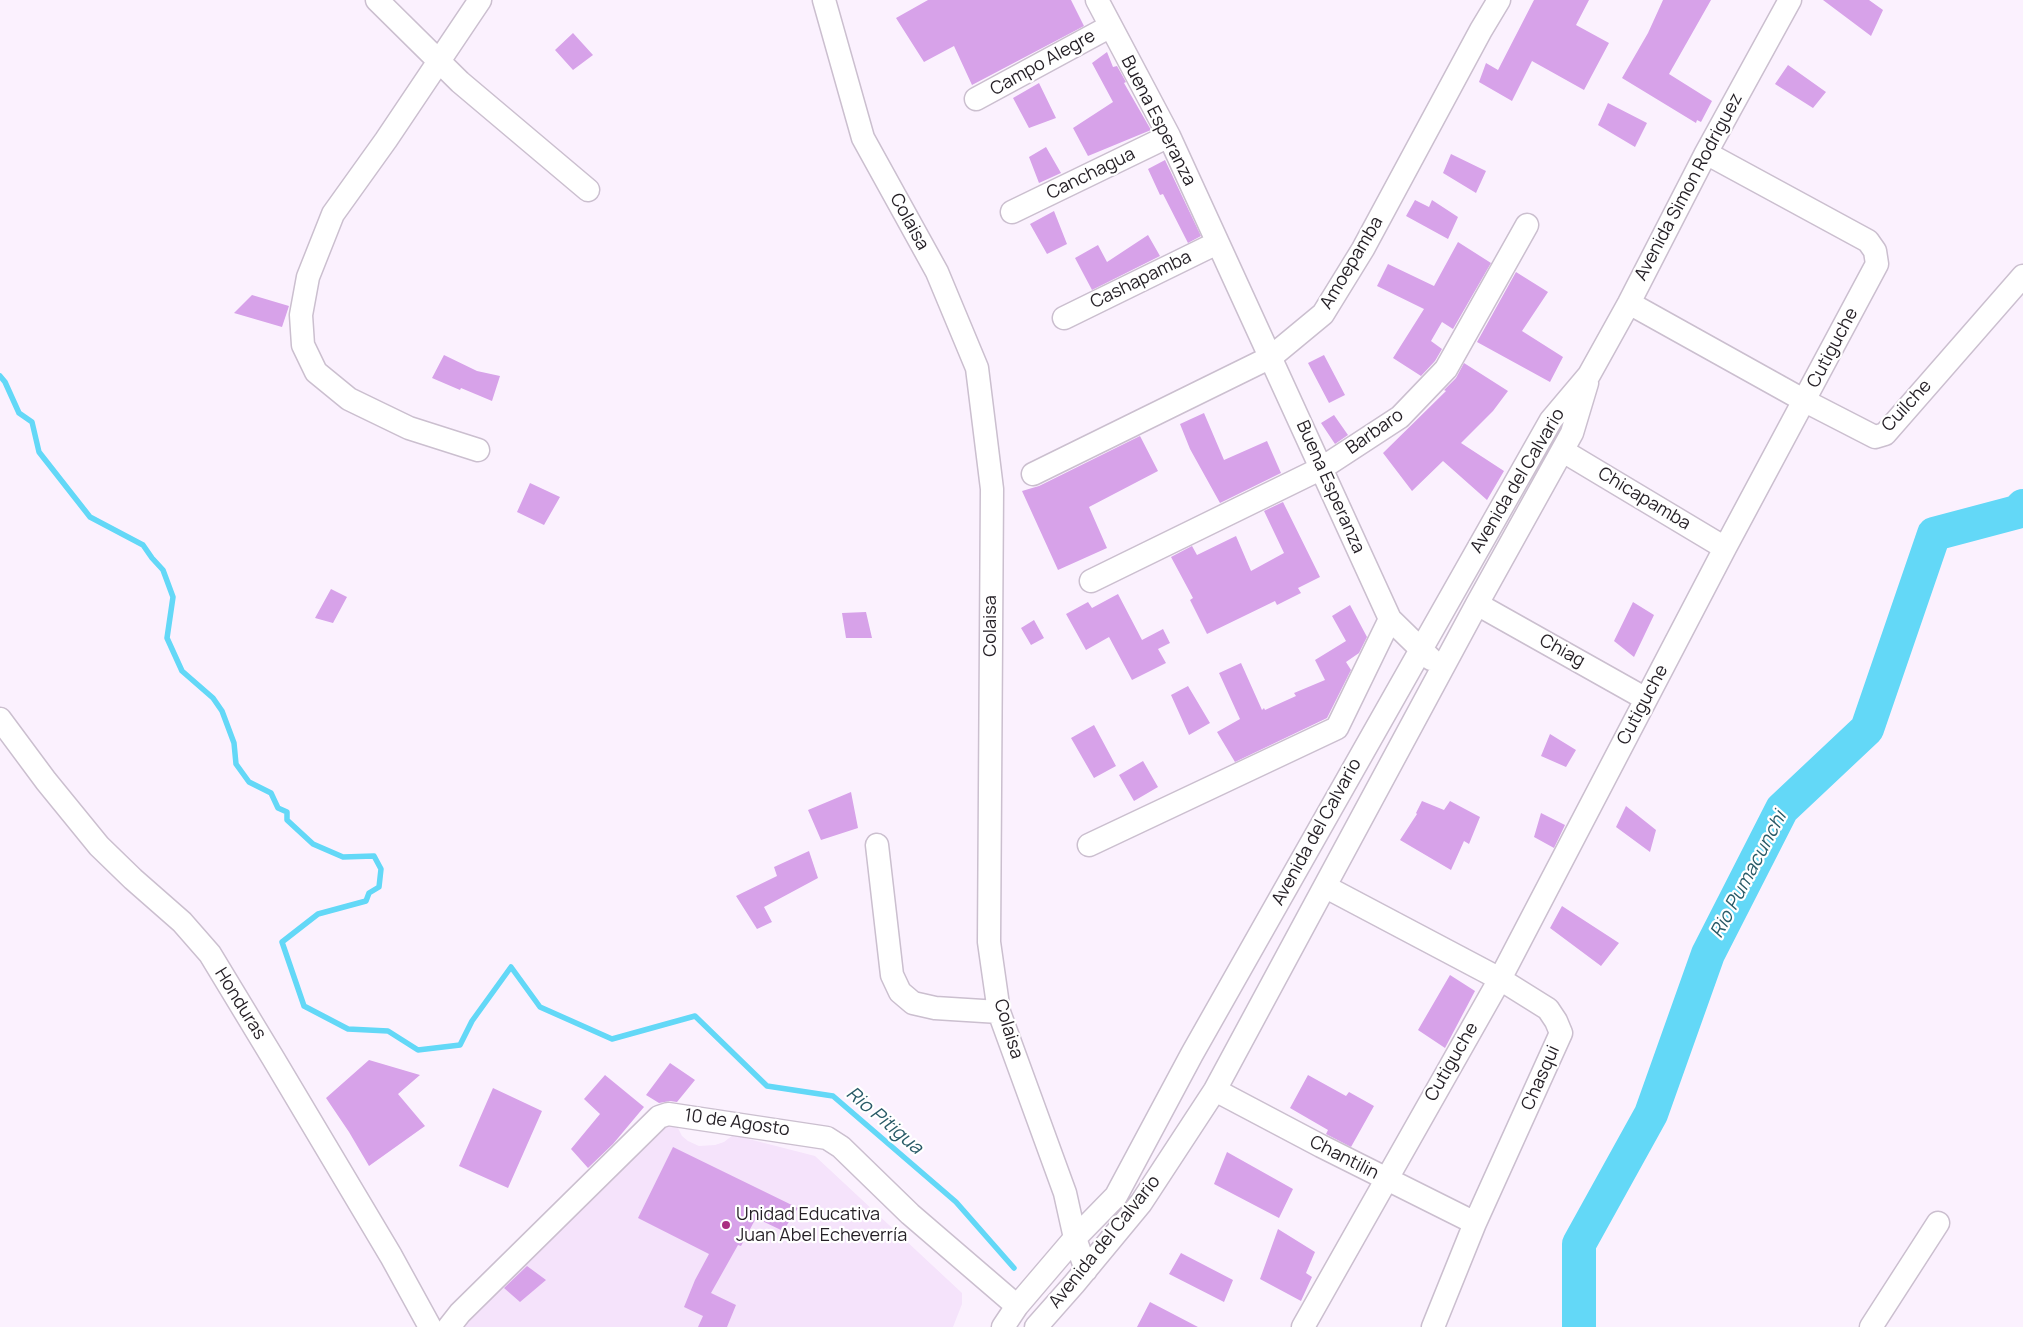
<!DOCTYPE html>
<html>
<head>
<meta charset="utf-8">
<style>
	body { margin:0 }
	canvas { display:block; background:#fbf1fe }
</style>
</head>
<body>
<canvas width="2023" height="1327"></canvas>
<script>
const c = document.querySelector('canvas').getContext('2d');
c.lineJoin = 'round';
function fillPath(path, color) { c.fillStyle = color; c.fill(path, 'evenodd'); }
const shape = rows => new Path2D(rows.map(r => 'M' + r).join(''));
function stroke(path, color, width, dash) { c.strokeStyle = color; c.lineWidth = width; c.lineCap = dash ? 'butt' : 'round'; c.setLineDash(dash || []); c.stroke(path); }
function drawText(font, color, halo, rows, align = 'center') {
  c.font = font + ' Manrope,sans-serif'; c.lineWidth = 4.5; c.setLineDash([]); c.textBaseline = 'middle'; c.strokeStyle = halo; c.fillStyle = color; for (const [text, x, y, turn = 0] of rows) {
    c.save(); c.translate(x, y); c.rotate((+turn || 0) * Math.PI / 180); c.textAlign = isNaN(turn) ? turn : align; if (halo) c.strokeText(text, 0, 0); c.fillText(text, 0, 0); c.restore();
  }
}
const built = shape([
	[668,1122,678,1128,682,1136,688,1141,699,1146,715,1145,724,1142,733,1135,815,1156,962,1293,962,1304,953,1327,462,1327]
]);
const stream = shape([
	[0,376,5,382,19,413,32,422,39,452,90,517,143,545,152,558,163,570,173,597,167,638,182,671,213,698,222,711,234,743,236,764,249,782,271,793,278,808,287,812,287,820,313,844,343,857,374,856,381,869,379,887,369,893,366,901,318,914,282,942,304,1006,348,1029,388,1031,418,1050,460,1045,472,1021,511,967,540,1007,612,1039,695,1016,767,1086,833,1096,956,1202,1014,1268]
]);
const river = shape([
	[1579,1327,1579,1244,1651,1114,1708,954,1782,809,1867,729,1934,534,2017,512,2023,506]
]);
const building = shape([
	[928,0,1071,0,1084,26,972,85,954,46,924,62,896,18],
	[1534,0,1589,0,1576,25,1609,43,1584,90,1532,61,1512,101,1479,82,1486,63,1498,70],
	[1663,0,1711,0,1669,74,1712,101,1701,122,1697,120,1696,123,1622,78,1648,33],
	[1823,0,1869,0,1883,10,1871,36],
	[573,33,593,55,573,70,555,50],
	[1107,52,1113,67,1117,66,1126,82,1124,83,1151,130,1088,156,1073,128,1113,102,1092,63],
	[1788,65,1826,92,1813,108,1775,84],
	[1039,83,1056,118,1029,128,1013,98],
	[1608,103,1647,123,1635,147,1598,125],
	[1046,147,1061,173,1039,183,1029,157],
	[1451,154,1486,171,1476,193,1443,173],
	[1165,160,1201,236,1188,243,1163,194,1160,195,1148,169],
	[1415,200,1429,207,1432,200,1458,217,1448,239,1406,216],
	[1054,211,1067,244,1047,254,1030,224],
	[1148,235,1160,256,1092,290,1075,258,1098,245,1107,262],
	[1458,242,1491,263,1453,329,1442,322,1431,341,1442,349,1435,361,1421,376,1393,358,1424,309,1377,286,1388,264,1434,286],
	[1516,272,1548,292,1522,331,1563,357,1550,382,1477,342],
	[252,295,289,306,282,327,234,313],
	[444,355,477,371,500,376,492,401,461,388,460,390,432,378],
	[1324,355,1345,395,1329,403,1308,363],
	[1464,363,1508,391,1493,411,1461,443,1504,471,1487,500,1443,461,1412,491,1383,453,1446,391,1444,390,1456,378],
	[1204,413,1224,460,1267,441,1281,473,1220,503,1190,449,1180,424],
	[1334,415,1348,435,1335,444,1321,423],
	[1140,436,1158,471,1089,507,1107,548,1058,570,1022,491,1039,486],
	[530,483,560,497,544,525,517,512],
	[1283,502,1320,577,1298,588,1301,593,1277,605,1275,601,1207,634,1190,600,1193,598,1171,557,1192,546,1197,555,1236,536,1251,571,1284,553,1264,511],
	[331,589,347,597,333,623,315,618],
	[1118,594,1142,640,1163,629,1170,643,1158,649,1166,663,1132,680,1109,637,1086,650,1066,614,1088,602,1092,608],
	[1633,602,1654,615,1634,657,1614,641],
	[1350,605,1367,637,1359,653,1346,662,1351,670,1327,718,1235,762,1217,732,1240,719,1219,673,1241,663,1262,710,1264,708,1265,710,1296,696,1294,693,1325,680,1315,660,1346,641,1332,616],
	[866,612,872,638,846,638,842,613],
	[1034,620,1044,638,1031,645,1021,628],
	[1188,686,1210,723,1189,735,1171,695],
	[1094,725,1116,766,1094,778,1071,738],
	[1550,734,1576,750,1566,767,1541,756],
	[1143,761,1158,787,1134,801,1119,775],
	[851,792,858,828,821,840,808,810],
	[1422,801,1444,810,1450,801,1480,817,1469,844,1464,841,1451,870,1400,840,1417,814,1416,813],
	[1626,806,1656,830,1650,852,1616,827],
	[1541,813,1565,825,1554,848,1534,837],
	[809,851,818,878,764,907,772,922,757,929,736,896,777,876,774,867],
	[1562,906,1619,943,1601,966,1550,928],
	[1450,975,1475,991,1445,1048,1418,1030],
	[369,1060,420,1075,398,1094,425,1126,369,1166,349,1132,326,1098],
	[670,1063,695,1080,677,1102,670,1101,659,1103,646,1095],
	[605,1075,644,1107,613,1144,588,1168,571,1149,600,1114,584,1099],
	[1308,1075,1346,1096,1349,1092,1374,1106,1351,1147,1326,1134,1328,1130,1290,1108],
	[493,1088,542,1111,508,1188,459,1166],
	[673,1147,798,1208,783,1231,756,1218,741,1246,738,1245,711,1293,736,1305,727,1327,698,1327,703,1316,684,1307,695,1280,709,1254,638,1218],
	[1227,1152,1293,1189,1279,1218,1214,1184],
	[1278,1229,1315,1252,1306,1273,1312,1277,1301,1301,1260,1279],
	[1181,1253,1233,1280,1224,1302,1169,1274],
	[527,1266,546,1280,520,1302,504,1288],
	[1150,1302,1198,1327,1137,1327]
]);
const minor = shape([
	[377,0,460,82,588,190],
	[824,0,863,138,937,272,977,368,992,489,989,942,999,1012,1065,1193,1075,1238,1086,1270],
	[976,99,1109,27],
	[1012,212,1169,136],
	[1629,303,1805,401,1875,437,1885,434,2023,276],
	[1064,318,1217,243],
	[478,450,409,428,349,399,316,372,303,345,301,315,308,277,333,214,386,140,480,0],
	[1563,451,1725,548],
	[1033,474,1271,357,1323,314,1363,249,1481,30,1499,0],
	[1091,581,1322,468,1400,417,1446,369,1527,225],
	[1477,604,1646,699],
	[1390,619,1431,659],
	[0,719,46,781,99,846,133,879,182,922,210,954,273,1058,391,1256,430,1327],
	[877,845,892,975,900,992,913,1003,935,1008,999,1012],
	[1089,845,1337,728,1390,619,1169,136,1097,0],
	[1326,887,1500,979,1548,1009,1556,1021,1561,1033,1475,1223,1433,1327],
	[1215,1090,1321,1146,1475,1223],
	[449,1327,460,1313,659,1117,668,1114,827,1138,841,1147,910,1214,1017,1306],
	[1003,1327,1017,1306,1075,1238,1116,1196,1192,1054,1551,420,1589,375,1629,303,1706,153,1790,0],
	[1036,1327,1074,1284,1141,1203,1215,1090,1477,604,1572,433,1587,383],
	[1303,1327,1500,979,1725,548,1877,264,1875,251,1868,241,1706,153],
	[1871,1327,1938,1223]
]);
const markers = [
	[726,1225,5,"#a92e81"]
];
const streetNames = [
	["Campo Alegre",1043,63,-29],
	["Buena Esperanza",1158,121,63],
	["Canchagua",1091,174,-26],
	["Avenida Simon Rodriguez",1689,187,-62],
	["Colaisa",909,222,61],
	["Amoepamba",1352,263,-59],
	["Cashapamba",1141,280,-26],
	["Cutiguche",1833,348,-62],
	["Cuilche",1907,406,-47],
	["Barbaro",1375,432,-35],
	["Avenida del Calvario",1518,481,-59],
	["Buena Esperanza",1330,487,66],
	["Chicapamba",1644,499,31],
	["Colaisa",991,626,-90],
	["Chiag",1562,651,29],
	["Cutiguche",1643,705,-62],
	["Avenida del Calvario",1317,832,-61],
	["Honduras",240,1004,58],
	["Colaisa",1008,1029,73],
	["Cutiguche",1452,1062,-60],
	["Chasqui",1541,1078,-66],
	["10 de Agosto",737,1123,8],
	["Chantilin",1344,1158,27],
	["Avenida del Calvario",1105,1242,-51]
];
const poiNames = [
	["Unidad Educativa",736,1215],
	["Juan Abel Echeverría",736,1236]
];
const waterNames = [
	["Rio Pumacunchi",1749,875,-62],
	["Rio Pitigua",884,1121,40]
];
fillPath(built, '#f5e3fb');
stroke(stream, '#63d8f7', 5.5);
stroke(river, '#63d8f7', 34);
fillPath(building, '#d7a2e9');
stroke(minor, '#cbbfcf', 25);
stroke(minor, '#fff', 22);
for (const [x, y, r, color] of markers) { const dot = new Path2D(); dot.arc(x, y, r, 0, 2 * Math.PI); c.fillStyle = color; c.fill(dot); stroke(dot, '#fff', 2); }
drawText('18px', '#241f25', '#fff', streetNames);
drawText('18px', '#241f25', '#fff', poiNames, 'left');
drawText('italic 19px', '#285a67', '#fff', waterNames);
</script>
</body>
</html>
